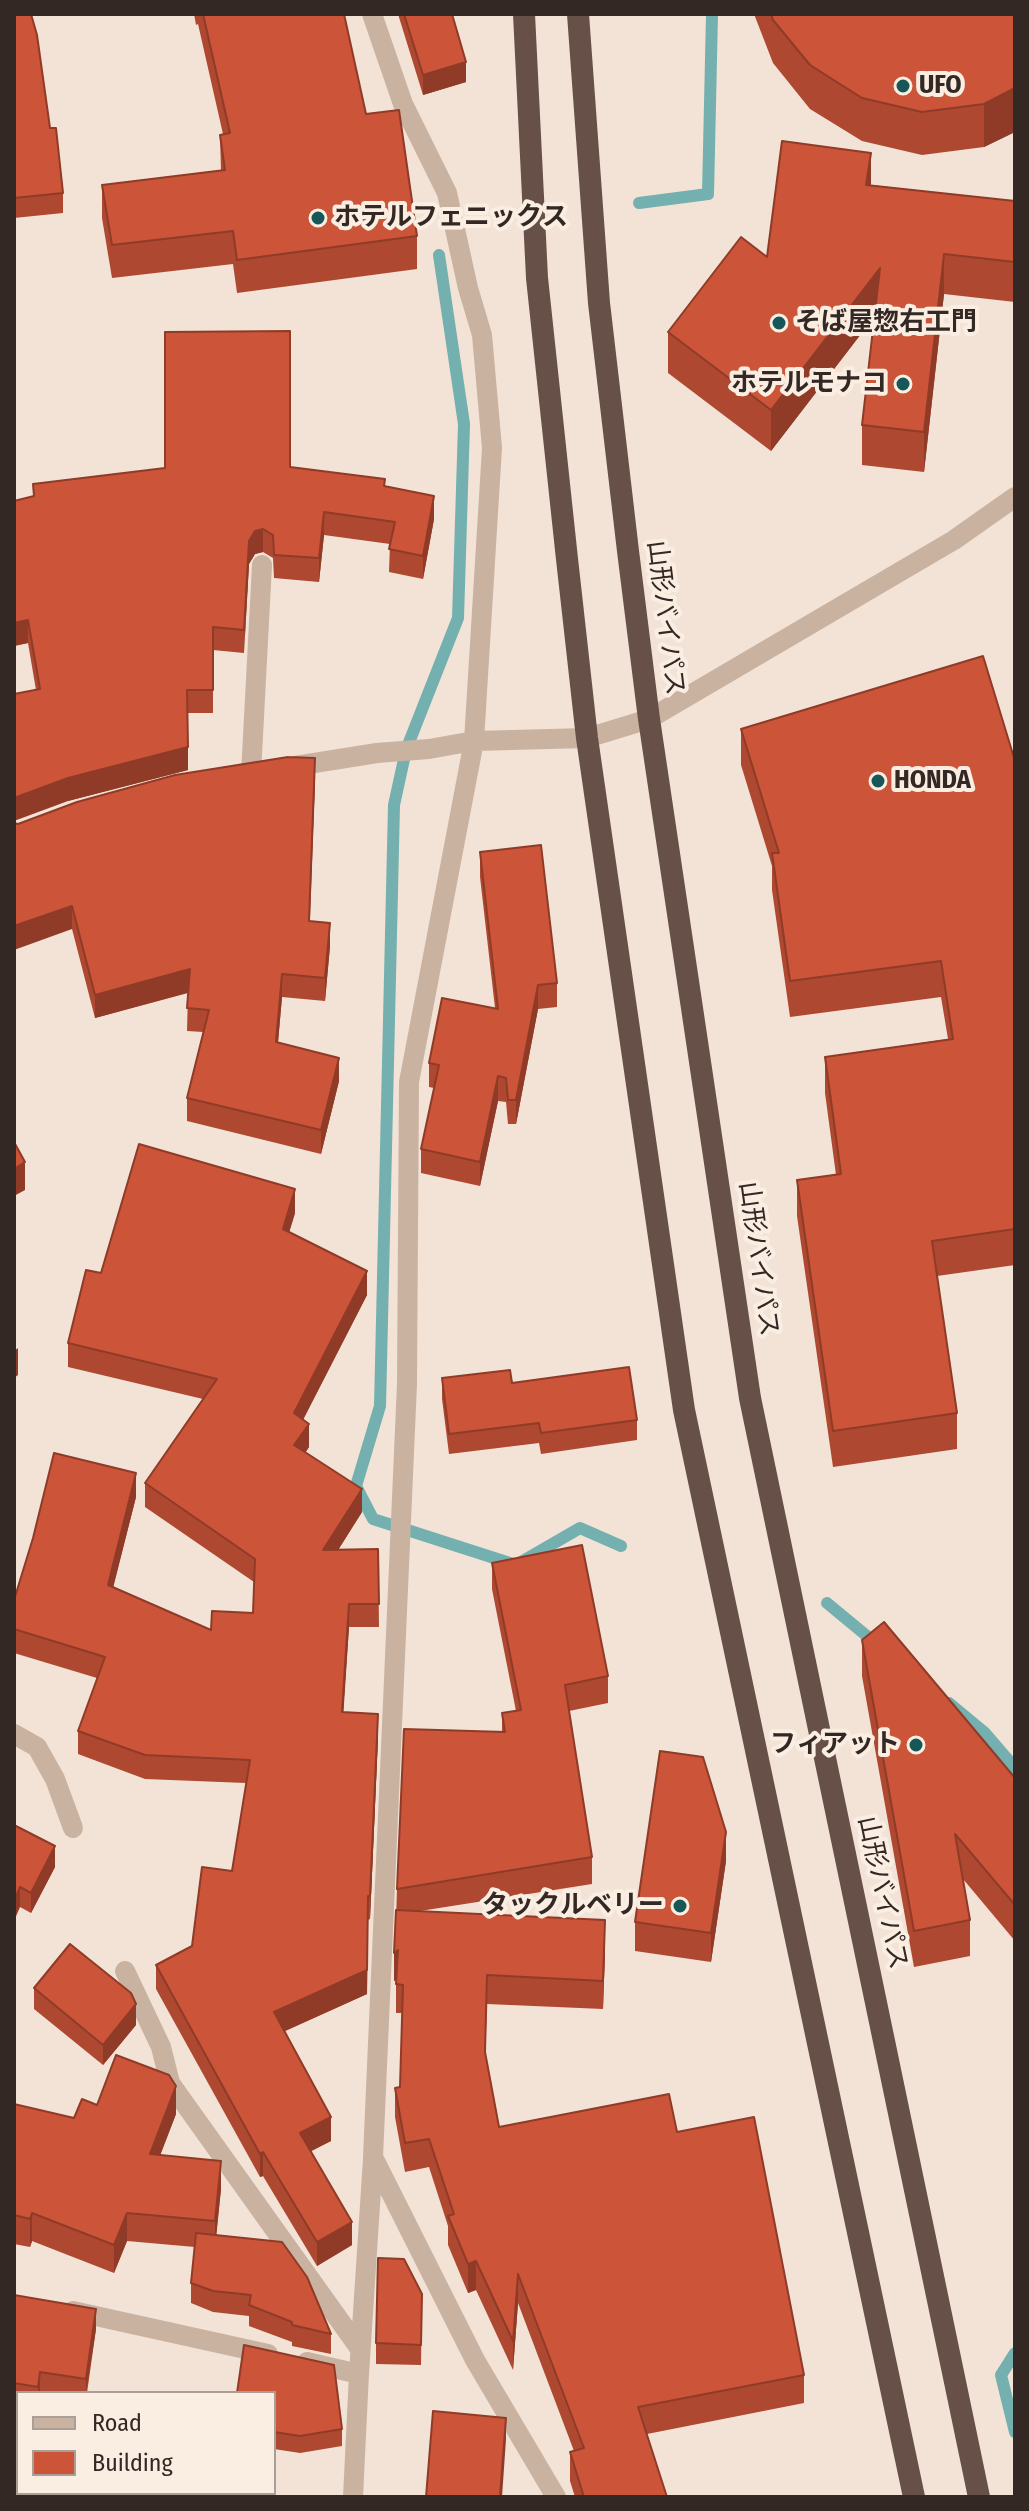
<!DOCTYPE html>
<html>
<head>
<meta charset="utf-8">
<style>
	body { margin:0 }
	#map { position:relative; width:1029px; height:2511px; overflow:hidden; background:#f2e3d6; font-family:"Fira Sans Condensed",sans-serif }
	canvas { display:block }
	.frame { position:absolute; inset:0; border:16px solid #342824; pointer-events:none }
	.legend { position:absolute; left:16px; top:2391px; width:260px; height:104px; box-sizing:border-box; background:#faede2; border:2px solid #ab9e96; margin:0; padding:10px 14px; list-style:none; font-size:24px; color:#342824 }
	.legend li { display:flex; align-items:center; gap:16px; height:40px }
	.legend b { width:40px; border:2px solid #ab9e96 }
</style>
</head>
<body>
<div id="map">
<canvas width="1029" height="2511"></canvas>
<div class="frame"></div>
<ul class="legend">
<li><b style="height:10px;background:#cab2a1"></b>Road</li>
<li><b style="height:22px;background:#cc5439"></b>Building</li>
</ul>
</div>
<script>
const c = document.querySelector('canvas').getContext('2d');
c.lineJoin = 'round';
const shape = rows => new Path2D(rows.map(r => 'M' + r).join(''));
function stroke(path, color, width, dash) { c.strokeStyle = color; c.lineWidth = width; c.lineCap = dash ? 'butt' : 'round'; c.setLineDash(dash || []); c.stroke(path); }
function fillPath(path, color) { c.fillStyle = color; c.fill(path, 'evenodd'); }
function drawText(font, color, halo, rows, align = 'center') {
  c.font = font + ' "Fira Sans Condensed","Noto Sans JP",sans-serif'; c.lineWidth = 8; c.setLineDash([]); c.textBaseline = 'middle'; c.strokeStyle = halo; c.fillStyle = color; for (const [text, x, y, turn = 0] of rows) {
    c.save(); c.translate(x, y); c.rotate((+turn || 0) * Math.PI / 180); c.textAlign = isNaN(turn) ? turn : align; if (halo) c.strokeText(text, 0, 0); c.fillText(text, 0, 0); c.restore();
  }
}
const stream = shape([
	[639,203,708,194,712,14],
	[439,255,464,424,458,618,406,750,394,805,380,1406,356,1486,373,1519,516,1565,580,1528,621,1546],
	[827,1603,879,1646],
	[949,1703,984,1732,1015,1768],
	[1015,2353,1001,2375,1015,2432]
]);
const service = shape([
	[372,14,403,104,447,193,468,288,482,335,492,448,474,741,587,738,649,719],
	[289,767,377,753,429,749,474,741,409,1082,407,1384,373,2157,475,2360,556,2497],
	[251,774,262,565],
	[14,1734,37,1747,55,1779,73,1828],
	[125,1971,161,2047,170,2083,360,2349],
	[73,2311,268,2354],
	[307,2362,359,2374,373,2159],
	[353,2497,359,2374]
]);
const minor = shape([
	[649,719,954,540,1015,497]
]);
const trunk = shape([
	[524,14,537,278,567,559,587,738,684,1410,914,2497],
	[578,14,599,303,628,551,649,719,750,1398,979,2497]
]);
const wall = shape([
	[14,14,50,128,63,193,63,213,14,218],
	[194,14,344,14,366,114,417,236,417,269,237,293,233,264,112,278,102,218,102,185,221,171,220,135,223,134,198,24,196,25],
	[398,14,452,14,466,82,423,95],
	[754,14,1015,14,1015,132,984,147,922,155,862,141,810,109,773,63],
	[871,185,1015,201,1015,302,944,294,924,472,862,465,862,425,875,316,771,451,668,373,668,332,767,257],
	[290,467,385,486,434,519,423,579,389,572,390,544,324,535,319,582,274,578,273,558,263,552,255,554,249,564,244,653,213,650,213,713,187,713,188,770,68,801,36,690,28,643,14,646,33,496,33,484],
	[741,729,1015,761,1015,1265,937,1276,957,1413,957,1449,833,1467,797,1216,797,1180,836,1175,825,1093,825,1057,948,1039,941,997,790,1017,772,890,772,866,741,765],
	[315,782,309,921,330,946,325,1001,282,997,278,1042,339,1081,321,1154,187,1121,187,1098,203,1032,187,1031,188,993,95,1018,72,929,18,824],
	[480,852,557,983,557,1007,538,1009,516,1124,508,1124,506,1102,498,1101,480,1186,421,1173,421,1149,434,1088,429,1087,429,1063,495,1008,480,877],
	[295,1213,289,1232,367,1295,303,1420,309,1447,305,1453,362,1512,338,1550,378,1549,379,1627,349,1627,343,1712,378,1738,370,1919,368,1920,367,1994,285,2031,331,2141,310,2151,352,2245,317,2266,263,2176,260,2177,156,1989,156,1965,192,1946,232,1871,246,1783,145,1779,78,1754,78,1731,97,1678,14,1653,14,1600,136,1497,113,1587,211,1630,253,1613,254,1582,145,1507,145,1483,203,1399,68,1367,68,1343,101,1273],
	[442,1378,512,1383,637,1420,637,1440,541,1454,539,1443,449,1454,442,1399],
	[492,1563,608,1676,608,1703,569,1711,592,1857,592,1884,420,1911,605,1949,603,2009,487,2004,485,2056,499,2127,677,2132,804,2375,804,2403,647,2434,667,2497,575,2497,570,2481,570,2452,574,2451,518,2303,513,2370,476,2290,468,2293,448,2245,448,2226,429,2167,405,2172,395,2117,395,2088,400,2087,402,2013,396,2013,396,1980,394,1981,397,1889,502,1732,502,1713,516,1711,492,1589],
	[862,1640,1015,1778,1015,1941,963,1879,970,1920,970,1956,914,1967,862,1676],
	[14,1825,55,1867,31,1913,20,1907],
	[726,1861,711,1962,635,1951,635,1922],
	[34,1988,136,2025,103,2065,34,2009],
	[14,2104,74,2118,97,2105,176,2114,160,2155,221,2189,216,2235,331,2334,331,2354,292,2346,292,2342,249,2326,249,2316,213,2312,191,2303,191,2283,195,2247,127,2241,114,2273,32,2241,30,2247,14,2244],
	[422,2294,421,2365,376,2364,376,2343],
	[14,2295,96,2329,87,2393,18,2393,18,2405,14,2404],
	[274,2393,342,2429,342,2446,300,2453,274,2449]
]);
const shadedWall = shape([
	[466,62,466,82,423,95,423,75],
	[1015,88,1015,132,984,147,984,104],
	[871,153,871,193,866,185],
	[944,254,944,294,924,472,924,432],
	[880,268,880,309,771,451,771,410],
	[434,496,434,519,423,579,423,556],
	[324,512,324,535,319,582,319,558],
	[263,529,263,552,255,554,249,564,244,653,249,541,255,531],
	[28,620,28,643,14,646,14,623],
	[188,747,188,770,68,801,14,821,14,798,68,778],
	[315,758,315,782,309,944,309,921],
	[72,906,72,929,14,950,14,926],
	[330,923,330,946,325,1001,325,978],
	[190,969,190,992,95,1018,95,995],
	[282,974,282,997,276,1065,276,1042],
	[538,985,538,1009,516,1124,516,1100],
	[339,1058,339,1081,321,1154,321,1130],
	[498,1076,498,1101,480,1186,480,1162],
	[25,1162,25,1190,14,1196,14,1169],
	[295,1189,295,1213,283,1253,283,1229],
	[367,1271,367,1295,294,1437,294,1413],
	[18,1348,18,1375,14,1378,14,1351],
	[309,1424,309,1447,294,1469,294,1445],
	[136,1473,136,1497,108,1608,108,1585],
	[362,1489,362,1512,323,1574,323,1550],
	[349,1604,349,1627,342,1735,342,1712],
	[378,1714,378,1738,370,1919,370,1896],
	[726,1832,726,1861,711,1962,711,1933],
	[55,1846,55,1867,31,1913,31,1893],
	[20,1887,20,1907,14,1921,14,1901],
	[368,1896,367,1994,274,2036,274,2012],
	[605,1920,605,1949,603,2009,603,1981],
	[398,1950,398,1979,394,1981,394,1953],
	[136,2004,136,2025,103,2065,103,2045],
	[176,2086,176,2114,150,2182,150,2154],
	[331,2117,331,2141,300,2157,300,2133],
	[263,2152,263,2176,260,2177,260,2154],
	[221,2161,221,2189,215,2249,215,2221],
	[32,2213,32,2241,30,2247,30,2219],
	[127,2213,127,2241,114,2273,114,2245],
	[352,2222,352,2245,317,2266,317,2242],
	[476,2261,476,2290,468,2293,468,2264],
	[518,2274,518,2303,513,2370,513,2341],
	[96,2309,96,2329,86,2393,86,2379],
	[40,2372,40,2393,38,2393,38,2387],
	[506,2418,506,2439,502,2497,500,2497]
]);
const building = shape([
	[14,14,31,14,37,35,50,128,56,128,63,193,14,198,14,14],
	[203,14,344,14,366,114,399,110,417,236,237,260,233,231,112,245,102,185,225,170,220,135,230,133,203,14],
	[404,14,452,14,466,62,423,75,404,14],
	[771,14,1015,14,1015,88,984,104,922,112,862,98,810,65,773,20,771,14],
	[782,141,871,153,866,185,1015,201,1015,262,944,254,924,432,862,425,880,268,771,410,668,332,741,237,767,257,782,141],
	[290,331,290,467,385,479,384,486,434,496,423,556,389,549,395,522,324,512,319,558,274,555,273,535,263,529,255,531,249,541,244,630,213,627,213,690,187,690,188,747,68,778,14,798,14,694,40,689,28,620,14,623,14,501,34,496,33,484,165,468,165,332,290,331],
	[983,656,1015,761,1015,1229,932,1241,957,1413,833,1431,797,1180,841,1174,825,1057,953,1039,941,961,790,981,772,853,779,853,741,729,983,656],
	[288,757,315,758,309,921,330,923,325,978,282,974,276,1042,339,1058,321,1130,187,1098,209,1010,187,1008,190,969,95,995,72,906,14,926,14,823,18,824,77,802,175,775,288,757],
	[541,845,557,983,538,985,516,1100,508,1100,506,1078,498,1076,480,1162,421,1149,439,1065,429,1063,442,998,498,1009,480,852,541,845],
	[14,1142,25,1162,14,1169,14,1142],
	[139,1144,295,1189,283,1229,367,1271,294,1413,309,1424,294,1445,362,1489,323,1550,378,1549,379,1604,349,1604,342,1712,378,1714,370,1896,368,1896,367,1970,274,2012,331,2117,300,2133,352,2222,317,2242,263,2152,260,2154,156,1965,192,1946,202,1867,232,1871,250,1760,145,1755,78,1731,105,1657,14,1629,14,1600,33,1538,54,1453,136,1473,108,1585,211,1630,212,1611,253,1613,255,1559,145,1483,217,1379,68,1343,86,1270,101,1273,139,1144],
	[629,1367,637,1420,541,1433,539,1423,449,1434,442,1378,510,1370,512,1383,629,1367],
	[582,1545,608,1676,565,1685,592,1857,397,1889,404,1729,505,1732,502,1713,521,1710,492,1563,582,1545],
	[884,1622,1015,1778,1015,1905,955,1834,970,1920,914,1931,862,1640,884,1622],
	[660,1751,703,1757,726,1832,711,1933,635,1922,660,1751],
	[14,1825,55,1846,31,1893,20,1887,14,1901,14,1825],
	[396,1910,605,1920,603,1981,487,1975,485,2052,499,2127,669,2094,677,2132,754,2117,804,2375,638,2407,667,2497,584,2497,570,2452,584,2448,518,2274,513,2341,476,2261,468,2264,448,2216,454,2214,429,2139,405,2143,395,2088,400,2087,403,1985,396,1984,398,1950,394,1953,396,1910],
	[70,1944,131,1993,136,2004,103,2045,34,1988,70,1944],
	[116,2055,169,2075,176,2086,150,2154,221,2161,215,2221,127,2213,114,2245,32,2213,30,2219,14,2215,14,2104,74,2118,82,2099,97,2105,116,2055],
	[196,2233,282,2242,307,2277,331,2334,292,2325,292,2322,249,2305,251,2295,213,2291,191,2283,196,2233],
	[378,2258,404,2259,422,2294,421,2345,376,2343,378,2258],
	[14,2295,96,2309,86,2379,40,2372,38,2387,14,2383,14,2295],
	[244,2345,334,2365,342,2429,300,2436,274,2432,274,2393,237,2393,244,2345],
	[433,2411,506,2418,500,2496,503,2497,426,2497,433,2411],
	[123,2493,200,2493,200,2497,122,2497,123,2493]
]);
const markers = [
	[903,86,8,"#185757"],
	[318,218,8,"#185757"],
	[779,323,8,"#185757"],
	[903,384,8,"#185757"],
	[878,781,8,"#185757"],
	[916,1745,8,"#185757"],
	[680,1906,8,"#185757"]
];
const poiNames = [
	["UFO",919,86],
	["ホテルフェニックス",334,218],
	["そば屋惣右工門",795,323],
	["ホテルモナコ",887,384,"right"],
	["HONDA",894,781],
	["フィアット",900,1745,"right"],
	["タックルベリー",664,1906,"right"]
];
const streetNames = [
	["山形バイパス",665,618,83],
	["山形バイパス",758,1259,82],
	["山形バイパス",882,1893,78]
];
stroke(stream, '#73b0af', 12);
stroke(service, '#cab2a1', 20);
stroke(minor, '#cab2a1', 20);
stroke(trunk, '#665048', 22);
fillPath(wall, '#af4831');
fillPath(shadedWall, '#8f3b28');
fillPath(building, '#cc5439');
stroke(building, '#8f3b28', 2);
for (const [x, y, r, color] of markers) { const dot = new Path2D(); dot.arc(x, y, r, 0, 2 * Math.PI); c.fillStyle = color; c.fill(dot); stroke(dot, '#faede2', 3); }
drawText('bold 26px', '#342824', '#faede2', poiNames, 'left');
drawText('26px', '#342824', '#faede2', streetNames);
</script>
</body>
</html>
